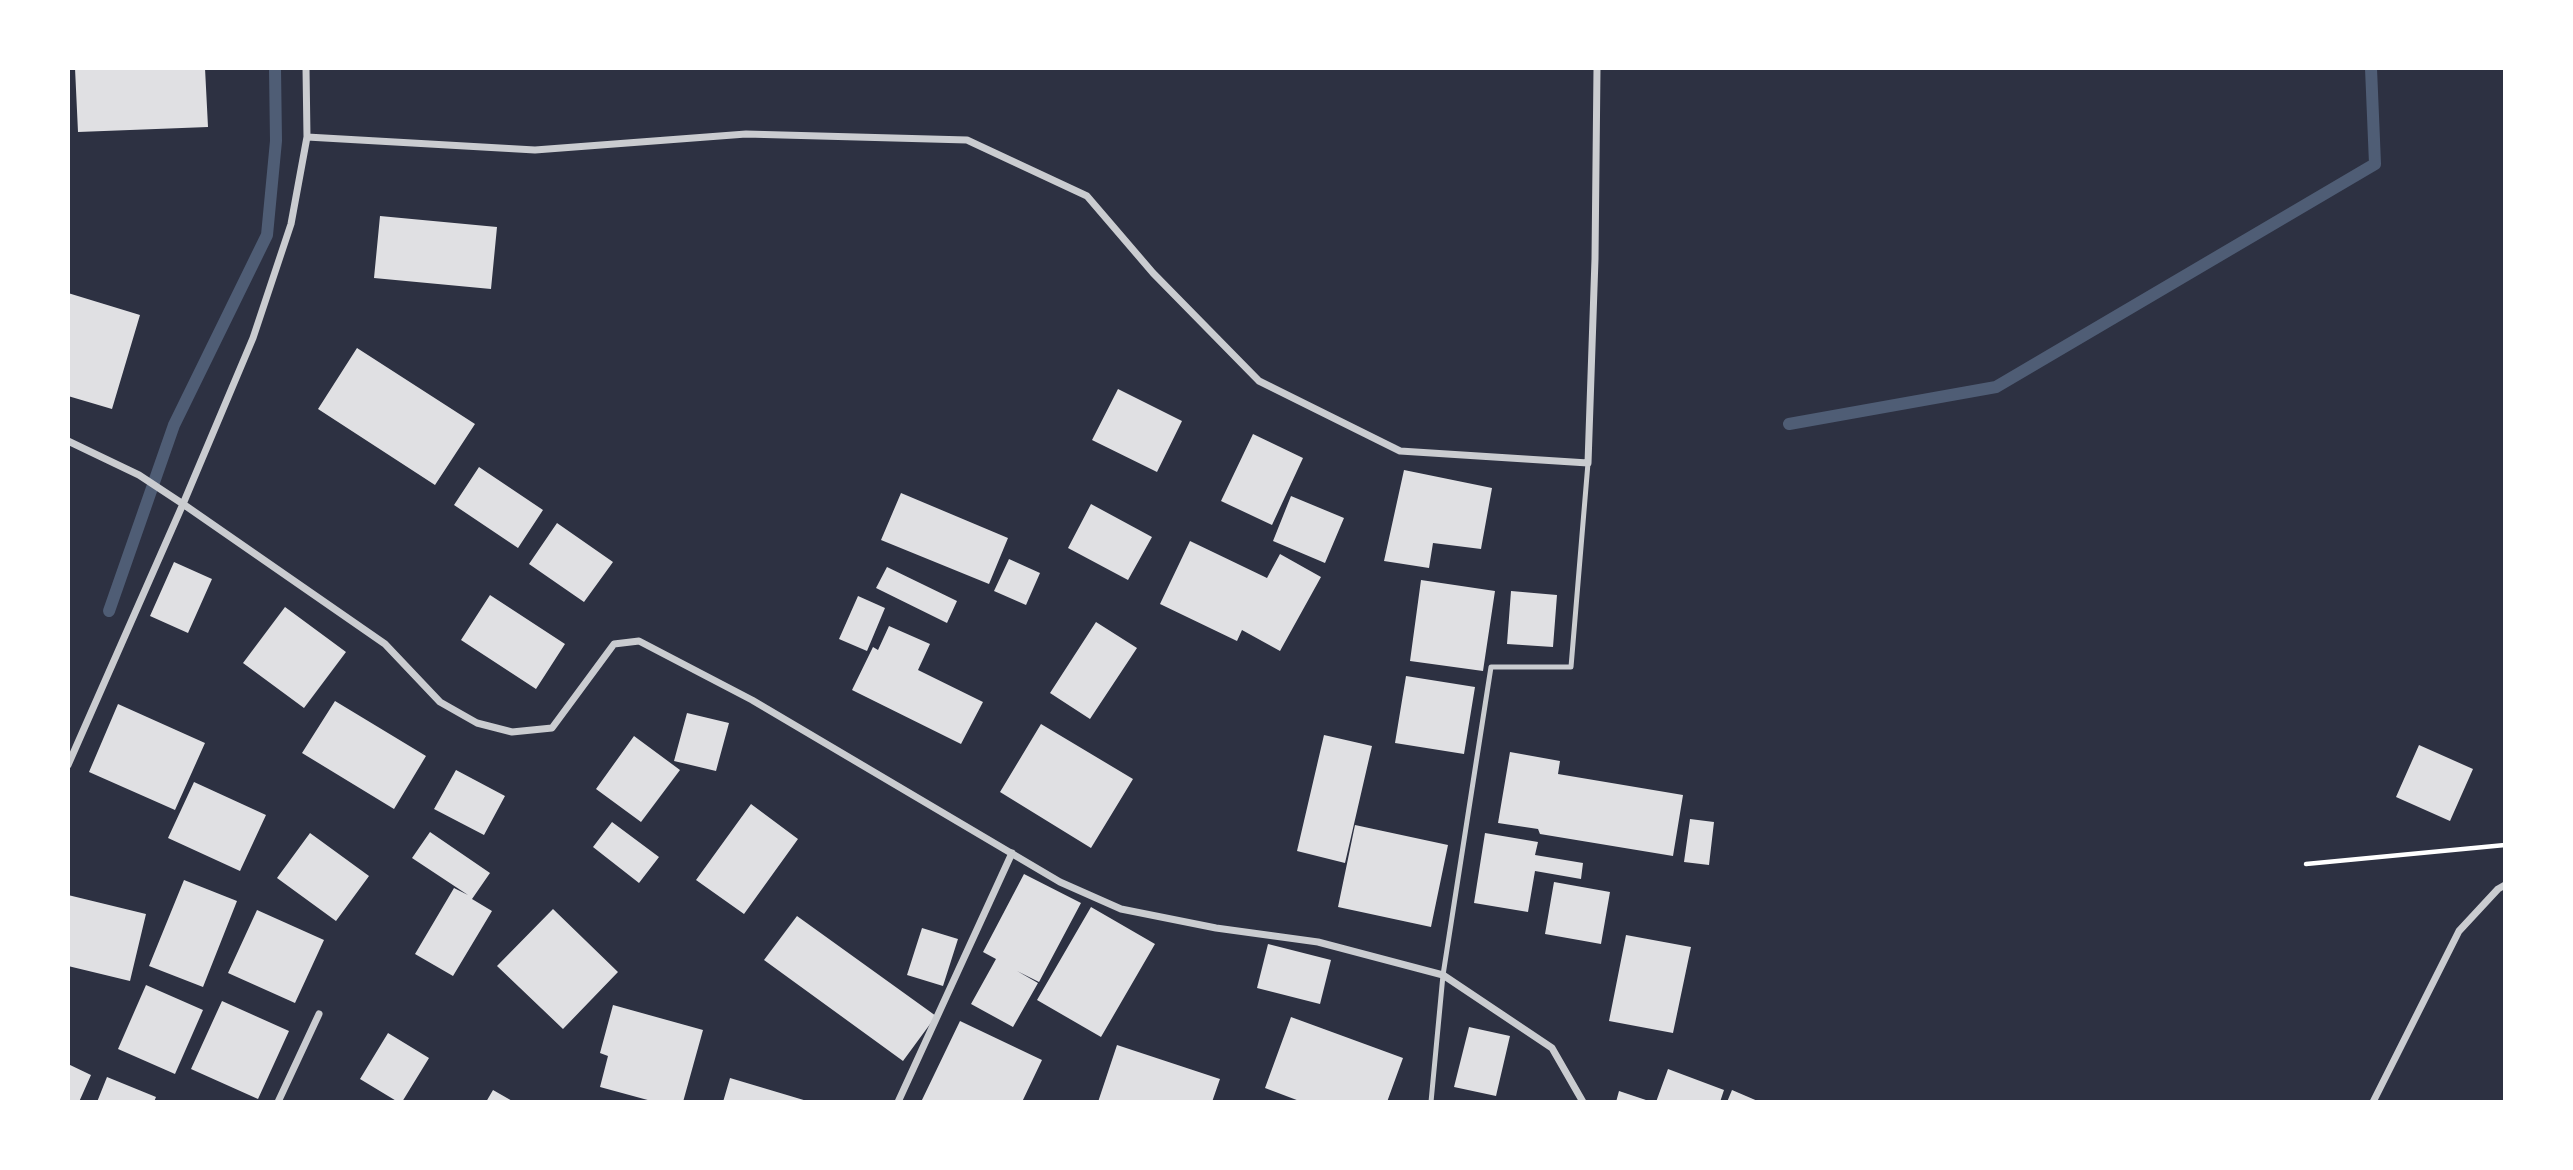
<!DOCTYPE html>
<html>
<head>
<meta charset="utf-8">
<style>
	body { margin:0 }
	#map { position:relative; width:2573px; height:1170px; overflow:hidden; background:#2d3142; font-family:"PT Sans",sans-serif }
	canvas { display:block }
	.frame { position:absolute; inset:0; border:70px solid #fff; pointer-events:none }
</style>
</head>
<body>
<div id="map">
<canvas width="2573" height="1170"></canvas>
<div class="frame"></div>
</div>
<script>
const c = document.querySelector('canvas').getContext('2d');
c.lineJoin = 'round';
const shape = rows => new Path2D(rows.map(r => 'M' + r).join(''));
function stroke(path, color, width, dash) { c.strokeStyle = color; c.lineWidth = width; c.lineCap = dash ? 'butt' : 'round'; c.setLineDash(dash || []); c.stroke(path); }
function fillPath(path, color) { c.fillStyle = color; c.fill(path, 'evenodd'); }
const stream = shape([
	[1789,424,1996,387,2375,164,2371,68],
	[109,611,174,425,267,235,276,141,275,68]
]);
const building = shape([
	[75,68,205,68,208,127,78,132],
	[380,216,497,227,491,289,374,278],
	[68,293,140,315,112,409,68,396],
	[357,348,475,424,435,485,318,409],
	[1118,389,1182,421,1157,472,1092,440],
	[1253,434,1303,458,1272,525,1221,501],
	[479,467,543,510,518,548,454,505],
	[1404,470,1492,488,1481,549,1433,543,1429,568,1384,561],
	[901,493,1008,538,989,584,881,540],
	[1291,496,1344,518,1325,563,1273,541],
	[1091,504,1152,537,1128,580,1068,548],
	[557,523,613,562,584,602,529,564],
	[1190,541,1267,578,1280,554,1321,577,1280,651,1242,630,1237,641,1160,604],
	[1009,559,1040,573,1026,605,994,591],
	[174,562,212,579,188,633,150,616],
	[887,567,957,601,947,623,876,588],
	[1421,580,1495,591,1483,671,1410,661],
	[1511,591,1557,595,1553,647,1507,644],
	[490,595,565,644,536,689,461,640],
	[858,596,885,608,867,651,839,639],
	[285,607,346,652,304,708,243,663],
	[1096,622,1137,648,1090,719,1050,693],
	[889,626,930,644,918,670,983,702,961,744,852,690,873,647,878,650],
	[1406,676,1475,687,1464,754,1395,743],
	[335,701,426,756,394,809,302,753],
	[118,704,205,743,175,810,89,772],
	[687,713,729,723,716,771,674,761],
	[1041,724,1133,779,1091,848,1000,792],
	[1324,735,1372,746,1345,863,1297,851],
	[634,736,680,770,641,822,596,789],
	[2419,745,2473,769,2450,821,2396,797],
	[1510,752,1560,761,1558,774,1683,795,1673,856,1540,834,1538,829,1498,823],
	[456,770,505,796,484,835,434,809],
	[194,782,266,815,240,871,168,838],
	[751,804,798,839,744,914,696,880],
	[1690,819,1714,822,1709,865,1684,862],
	[612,822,659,857,639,883,593,847],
	[1355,825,1448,845,1431,927,1338,907],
	[430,832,490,873,472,899,492,911,453,976,415,954,454,888,468,895,412,858],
	[310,833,369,876,336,921,277,878],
	[1485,833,1538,842,1535,855,1583,863,1581,879,1535,871,1528,912,1474,903],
	[1024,874,1081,903,1039,982,1017,971,1038,983,1013,1027,971,1004,996,959,983,952],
	[184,880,237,901,203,987,149,966],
	[1554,882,1610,892,1601,944,1545,934],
	[68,895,146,914,130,981,68,966],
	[1091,907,1155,944,1101,1037,1037,1000],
	[553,909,618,972,563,1029,497,966],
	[257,910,324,940,295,1003,228,973],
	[797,916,936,1016,903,1061,764,960],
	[922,928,958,939,943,986,907,975],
	[1626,935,1691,947,1673,1033,1609,1021],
	[1268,944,1331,960,1320,1004,1257,988],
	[146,985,203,1010,175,1074,118,1049],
	[222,1001,289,1031,258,1099,191,1069],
	[613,1005,703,1030,683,1102,655,1102,600,1087,608,1056,600,1053],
	[1291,1017,1403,1058,1387,1102,1302,1102,1265,1088],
	[960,1021,1042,1060,1022,1102,921,1102],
	[1469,1027,1510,1036,1496,1096,1454,1087],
	[388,1033,429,1058,402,1102,398,1102,360,1079],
	[1117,1045,1220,1079,1212,1102,1098,1102],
	[68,1064,91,1075,79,1102,68,1102],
	[1668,1069,1724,1090,1720,1102,1656,1102],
	[107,1077,156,1097,154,1102,97,1102],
	[730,1078,807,1101,806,1102,723,1102],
	[493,1090,514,1102,486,1102],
	[1732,1090,1760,1102,1727,1102],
	[1619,1091,1649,1101,1648,1102,1616,1102]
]);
const path = shape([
	[2306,864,2505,845]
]);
const service = shape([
	[1431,1102,1443,975,1491,667,1571,667,1588,463]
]);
const minor = shape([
	[307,137,535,150,746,134,967,140,1087,196,1153,273,1259,381,1400,451,1588,463,1595,259,1597,68],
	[68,441,139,475,183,504,385,644,440,702,477,723,512,732,552,728,614,644,639,641,752,700,1060,882,1121,909,1216,928,1318,942,1443,975,1552,1048,1583,1102],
	[68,765,183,504,253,338,291,224,307,137,306,68],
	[278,1102,319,1014],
	[898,1102,1012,853],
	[2373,1102,2459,931,2498,889,2505,885]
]);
stroke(stream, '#4f5d75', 12);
fillPath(building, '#e0e0e3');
stroke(path, '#fff', 4.5);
stroke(service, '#caccd0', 5);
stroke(minor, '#caccd0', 7);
</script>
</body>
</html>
